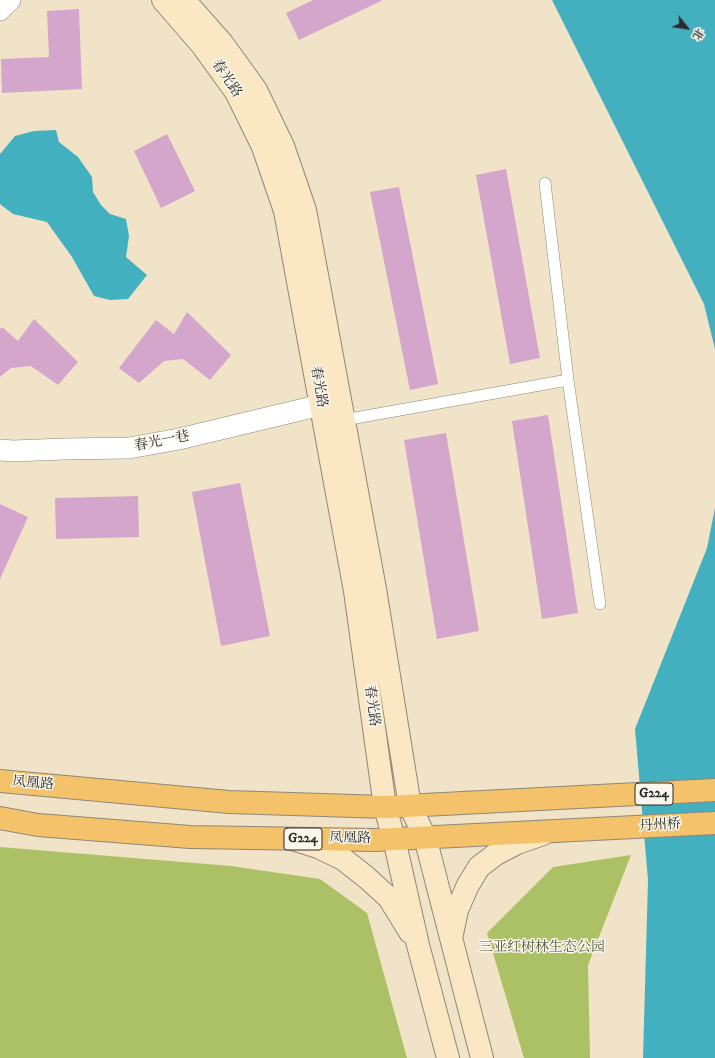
<!DOCTYPE html>
<html>
<head>
<meta charset="utf-8">
<style>
	body { margin:0 }
	#map { position:relative; width:715px; height:1058px; overflow:hidden; background:#f1e3c7; font-family:"IM FELL DW Pica","Noto Serif SC",serif }
	canvas { display:block }
	.north { position:absolute; left:667px; top:8px; width:40px; height:40px; -webkit-text-stroke:3px #fbf7ec; paint-order:stroke; rotate:120deg; font-size:11px; font-weight:700; line-height:16px; text-align:center; color:#2b2b2b }
	.north::after { content:''; display:block; margin:auto; width:14px; height:18px; background:#2b2b2b; clip-path:polygon(50% 0,100% 100%,50% 72%,0 100%) }
</style>
</head>
<body>
<div id="map">
<canvas width="715" height="1058"></canvas>
<div class="north">北</div>
</div>
<script>
const c = document.querySelector('canvas').getContext('2d');
c.lineJoin = 'round';
function fillPath(path, color) { c.fillStyle = color; c.fill(path, 'evenodd'); }
const shape = rows => new Path2D(rows.map(r => 'M' + r).join(''));
function stroke(path, color, width, dash) { c.strokeStyle = color; c.lineWidth = width; c.lineCap = dash ? 'butt' : 'round'; c.setLineDash(dash || []); c.stroke(path); }
function drawText(font, color, halo, rows, align = 'center') {
  c.font = font + ' "IM FELL DW Pica","Noto Serif SC",serif'; c.lineWidth = 3; c.setLineDash([]); c.textBaseline = 'middle'; c.strokeStyle = halo; c.fillStyle = color; for (const [text, x, y, turn = 0] of rows) {
    c.save(); c.translate(x, y); c.rotate((+turn || 0) * Math.PI / 180); c.textAlign = isNaN(turn) ? turn : align; if (halo) c.strokeText(text, 0, 0); c.fillText(text, 0, 0); c.restore();
  }
}
const green = shape([
	[0,847,231,866,320,879,367,913,407,1058,0,1058],
	[631,855,588,965,590,1058,524,1058,487,933,553,867]
]);
const water = shape([
	[552,0,715,0,715,349,704,304],
	[56,130,59,142,78,157,92,177,93,192,101,205,110,214,126,219,129,236,126,257,147,275,128,299,110,300,94,296,72,257,47,222,13,214,0,204,0,154,15,136,34,131],
	[715,508,715,1058,643,1058,648,880,635,729,707,548]
]);
const building = shape([
	[313,0,381,0,381,1,299,40,286,13],
	[79,9,82,89,2,93,1,59,49,57,47,11],
	[167,134,195,191,161,208,134,151],
	[506,169,540,358,510,364,476,175],
	[399,187,438,384,410,390,370,192],
	[187,312,231,355,210,380,183,359,164,361,139,383,119,368,156,320,174,334],
	[34,319,78,362,58,385,31,366,11,368,0,377,0,329,2,327,18,341],
	[548,415,578,613,542,619,512,421],
	[446,433,479,631,437,639,404,440],
	[240,483,270,636,221,646,192,492],
	[138,496,139,537,56,539,55,498],
	[0,504,28,517,0,579]
]);
const lane = shape([
	[545,183,568,380,600,604],
	[344,420,568,380]
]);
const street = shape([
	[0,10,10,0],
	[0,450,13,451,64,449,129,448,179,439,321,405]
]);
const secondary = shape([
	[163,0,202,45,236,92,263,147,285,211,355,591,385,807,394,839,418,945,448,1058],
	[184,0,222,43,256,90,283,146,305,210,375,589,410,806,425,837,482,1058],
	[296,840,318,847,343,859,366,877,389,898,410,932],
	[452,934,457,910,468,885,479,867,496,854,517,843,543,834]
]);
const highway = shape([
	[0,781,229,802,385,807,715,790],
	[0,818,38,825,190,837,375,840,715,823]
]);
const shields = [
	[654,794,38],
	[303,839,38]
];
const shieldNames = [
	["G224",654,794],
	["G224",303,839]
];
const streetNames = [
	["春光路",226,79,56],
	["春光路",318,387,80],
	["春光一巷",162,442,-11],
	["春光路",371,706,82],
	["凤凰路",33,784,5],
	["丹州桥",660,826,-3],
	["凤凰路",350,839,1]
];
const parkNames = [
	["三亚红树林生态公园",542,948]
];
fillPath(green, '#acc165');
fillPath(water, '#42b0be');
fillPath(building, '#d4a6cb');
stroke(lane, '#8e8779', 12);
stroke(street, '#8e8779', 22);
stroke(secondary, '#8e8779', 24);
stroke(highway, '#8e8779', 24);
stroke(lane, '#fff', 11);
stroke(street, '#fff', 21);
stroke(secondary, '#fae7c3', 22);
stroke(highway, '#f3c26a', 22);
for (const [x, y, w] of shields) { const box = new Path2D(); box.roundRect(x - w / 2, y - 11, w, 22, 3); c.fillStyle = '#fbf7ec'; c.fill(box); stroke(box, '#2b2b2b', 1); }
drawText('bold 13px', '#2b2b2b', null, shieldNames);
drawText('14px', '#2b2b2b', '#fbf7ec', streetNames);
drawText('14px', '#52583c', '#fbf7ec', parkNames);
</script>
</body>
</html>
